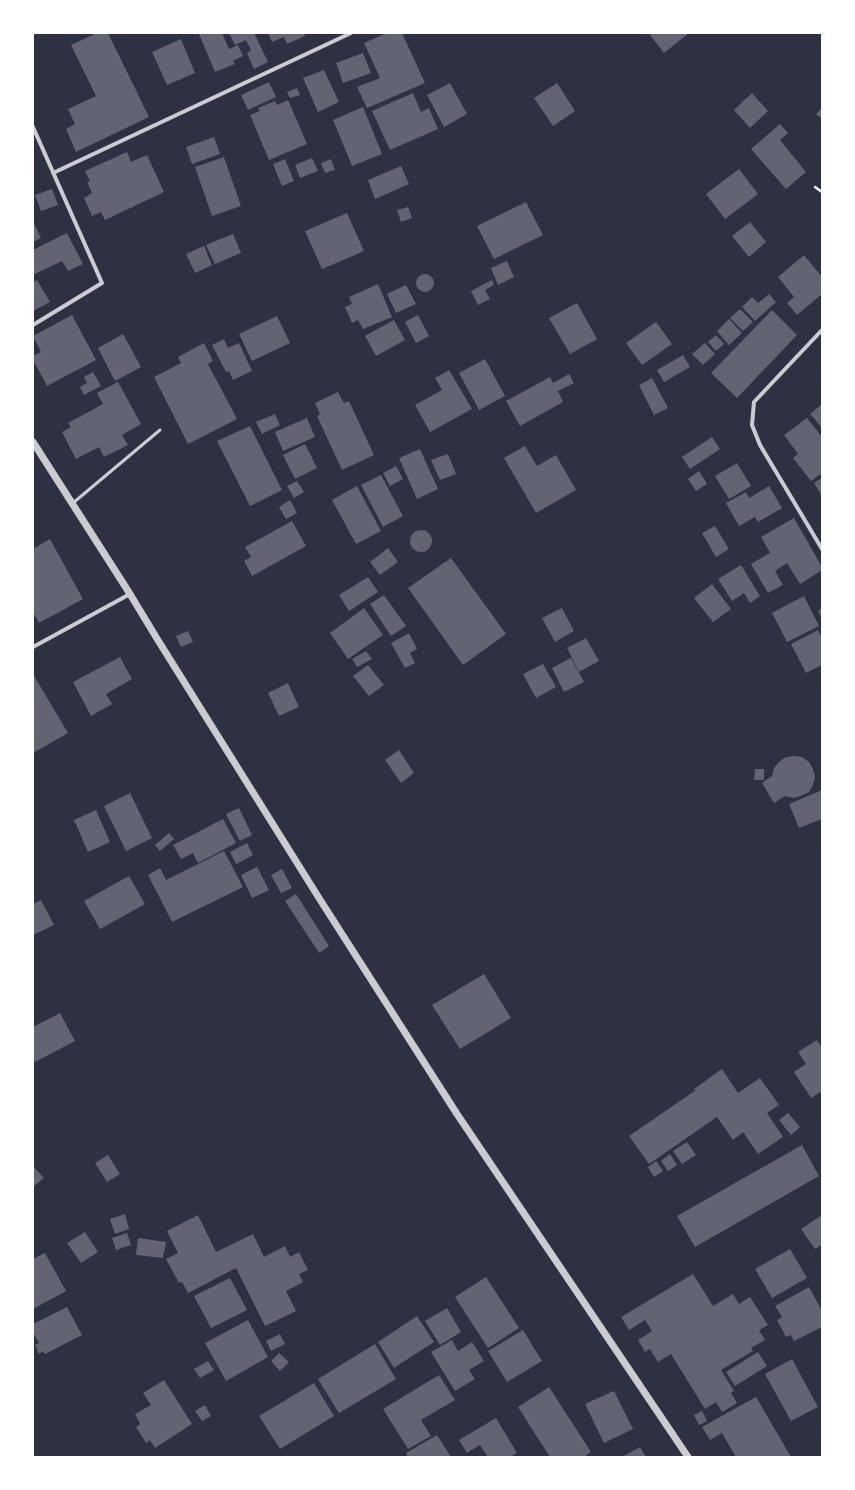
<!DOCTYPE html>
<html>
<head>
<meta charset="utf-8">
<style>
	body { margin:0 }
	#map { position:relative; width:855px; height:1490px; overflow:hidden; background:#2d3142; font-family:Helvetica,sans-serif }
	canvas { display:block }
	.frame { position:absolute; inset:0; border:34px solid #fff; pointer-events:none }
</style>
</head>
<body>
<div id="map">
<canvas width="855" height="1490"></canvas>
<div class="frame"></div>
</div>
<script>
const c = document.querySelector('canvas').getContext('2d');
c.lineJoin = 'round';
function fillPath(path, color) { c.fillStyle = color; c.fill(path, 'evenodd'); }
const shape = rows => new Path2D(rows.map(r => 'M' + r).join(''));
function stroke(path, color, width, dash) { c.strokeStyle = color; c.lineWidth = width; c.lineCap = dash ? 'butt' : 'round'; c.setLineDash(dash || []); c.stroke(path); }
const building = shape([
	[97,33,108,33,149,117,76,152,66,129,75,124,68,109,96,96,71,45],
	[202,33,222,33,229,49,238,45,243,56,233,61,235,64,215,72,199,34],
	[229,33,254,33,268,62,254,69,247,53,251,50,246,40,235,45],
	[268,33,304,33,305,36,287,44,284,37,272,42],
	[387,33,402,33,425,83,367,108,357,87,380,78,364,43],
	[653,33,689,33,664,53,650,35],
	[181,39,195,73,167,85,152,52],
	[363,53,371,73,343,83,336,63],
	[324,70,339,102,318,112,303,78],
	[269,82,276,97,248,110,241,95],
	[450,83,467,114,444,127,427,95],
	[557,83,575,111,553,126,534,98],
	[297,88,300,95,290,98,287,92],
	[413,93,421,112,429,108,438,129,390,150,372,111],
	[752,93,768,111,750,128,734,110],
	[288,100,307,144,269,160,250,115,260,111,258,108,275,101,277,105],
	[363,107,382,154,352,166,333,120],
	[822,108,822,119,816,114],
	[780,124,788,133,780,140,806,172,786,189,751,149],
	[214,137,220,154,192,164,186,147],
	[127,152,131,162,147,155,164,192,105,220,101,212,92,216,84,198,92,193,87,182,90,181,85,171],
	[224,157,241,206,212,216,195,167],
	[312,158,318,171,300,178,295,165],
	[285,159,294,181,282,186,273,164],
	[331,159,335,170,325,173,321,163],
	[401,166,409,184,375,199,368,180],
	[739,169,758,194,725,219,706,194],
	[52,189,58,205,41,211,35,195],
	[526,202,543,235,494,259,477,226],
	[408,207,412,218,401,222,397,210],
	[347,213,364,251,322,269,305,231],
	[33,221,41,238,33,242],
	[750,222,766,242,749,257,732,236],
	[67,233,83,264,68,271,62,261,33,275,33,250],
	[233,234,241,253,215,264,206,245],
	[204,246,212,265,195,273,186,254],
	[804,255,822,277,822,294,797,315,787,303,794,297,778,277],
	[507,261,514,277,498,285,491,268],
	'416 283a9 9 0 1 1 18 0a9 9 0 1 1-18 0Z',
	[37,280,50,302,33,311,33,282],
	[492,280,494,285,485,290,490,299,478,305,471,291],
	[378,284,392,317,363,329,358,320,352,323,345,307,352,304,349,297],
	[406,285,416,304,396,313,387,294],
	[769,294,776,302,755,321,742,307,752,297,758,303],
	[577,303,597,339,570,354,549,318],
	[740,309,753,322,743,331,730,318],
	[772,310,797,335,737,398,711,373],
	[72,315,96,360,47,386,33,360,33,356,41,352,33,336],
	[418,315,429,336,416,343,405,322],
	[277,316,290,343,252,361,239,334],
	[729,319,742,333,729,345,717,331],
	[394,320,405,340,376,356,365,336],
	[656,322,672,344,642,365,626,343],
	[123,334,141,367,115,381,98,348],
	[716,335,724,344,716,351,708,342],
	[224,339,228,348,239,343,252,371,233,380,229,371,226,372,212,345],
	[204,343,213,361,208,364,237,419,188,444,154,377,181,363,178,357],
	[705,343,715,354,703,365,692,354],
	[683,355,690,367,664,382,657,370],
	[485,359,505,396,479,410,459,373],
	[449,370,472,409,430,432,415,405,442,390,435,378],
	[93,372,101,386,84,395,80,387,87,383,84,377],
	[569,374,574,383,558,391,563,402,520,426,506,401,550,377,553,383],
	[652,378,668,408,654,415,639,385],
	[118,382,141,424,122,435,128,445,104,457,99,447,76,459,62,432,71,427,68,423,103,404,97,393],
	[338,392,344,403,349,401,374,455,342,470,317,416,320,414,315,403],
	[822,404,822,428,810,414],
	[275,414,280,425,262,434,256,422],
	[307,418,315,437,283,451,275,432],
	[807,418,822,437,822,473,811,481,793,458,798,454,784,435],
	[250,426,282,490,250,506,217,441],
	[712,437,720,449,690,469,682,457],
	[305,444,317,468,295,479,283,455],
	[525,446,537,466,556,455,576,490,536,513,504,458],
	[420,449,438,489,417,499,399,458],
	[448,454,456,474,440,480,431,460],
	[737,463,751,486,729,499,715,476],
	[396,466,403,479,390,486,383,473],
	[699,471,707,484,696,491,688,479],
	[381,475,403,516,383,527,361,485],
	[822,478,822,496,814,483],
	[297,481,304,492,294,498,287,486],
	[357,486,381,531,356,544,332,500],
	[769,486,782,508,758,522,755,517,739,526,726,503,746,492,749,498],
	[290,500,297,513,286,519,279,507],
	[794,518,822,567,822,570,800,584,787,563,775,571,783,585,768,593,751,564,770,553,761,537],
	[292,521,306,546,252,576,244,561,251,557,245,547],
	[715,526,729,549,716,557,702,533],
	'410 541a11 11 0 1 1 22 0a11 11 0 1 1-22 0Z',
	[50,539,83,599,39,623,33,612,33,549],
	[388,548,398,562,380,575,370,562],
	[451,558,506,634,463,665,408,588],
	[741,565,760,596,750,603,744,593,732,601,718,579],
	[368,577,378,592,349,611,339,595],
	[712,584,731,609,713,622,694,598],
	[384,595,406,626,391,636,370,604],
	[804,596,819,626,787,642,772,613],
	[364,608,383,635,348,659,330,633],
	[562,608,574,631,555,642,542,618],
	[822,608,822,618,818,611],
	[818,630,822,638,822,665,806,673,791,644],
	[188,631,193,642,181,647,176,636],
	[409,633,417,649,410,653,415,663,405,668,391,643],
	[586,638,599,661,579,672,567,648],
	[366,651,372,659,357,667,352,659],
	[120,657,132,679,106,694,112,704,91,716,73,682],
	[571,658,584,682,564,692,552,668],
	[543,664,556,687,536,698,523,674],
	[368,665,384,685,369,696,353,676],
	[33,674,68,733,33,753],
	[288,683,299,707,279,716,268,693],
	[399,750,414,773,401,783,385,760],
	[794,756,802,757,809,762,813,769,815,777,813,785,809,792,801,796,794,798,785,796,774,803,762,783,772,776,774,768,779,762,786,757],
	[755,769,764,769,764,780,754,780],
	[822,790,822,819,799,828,789,804],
	[130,793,152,838,126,851,104,806],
	[239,808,252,835,240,841,226,814],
	[96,810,110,842,88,852,74,820],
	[223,819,236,843,198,863,193,853,181,859,173,845],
	[169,833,174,839,160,851,155,845],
	[247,843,253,855,236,864,230,852],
	[224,851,243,887,172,922,148,875,160,868,166,880],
	[257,867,269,890,252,898,241,875],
	[282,869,292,888,281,893,271,875],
	[129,876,145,904,100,929,84,901],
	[296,894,329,946,319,953,285,901],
	[41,900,54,925,33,935,33,904],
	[484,974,511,1018,460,1049,432,1005],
	[60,1013,75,1041,35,1062,33,1058,33,1027],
	[817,1040,822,1048,822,1091,811,1098,794,1072,806,1064,798,1052],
	[722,1069,738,1093,760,1078,779,1105,767,1113,783,1137,758,1154,743,1132,733,1140,717,1117,649,1164,629,1136,696,1090,694,1089],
	[788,1113,800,1127,791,1135,779,1120],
	[687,1142,696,1155,682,1164,673,1151],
	[802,1145,819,1176,695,1247,677,1216],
	[670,1154,677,1165,668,1171,661,1161],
	[108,1155,120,1174,107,1182,95,1163],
	[656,1161,663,1171,654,1177,648,1167],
	[33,1166,44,1178,33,1187],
	[125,1214,129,1229,115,1234,110,1219],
	[198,1215,216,1252,253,1234,264,1257,285,1246,290,1257,299,1252,308,1270,299,1274,303,1282,286,1291,296,1311,265,1326,236,1268,188,1293,182,1282,179,1283,166,1259,178,1253,167,1231],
	[822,1215,822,1245,815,1249,801,1229],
	[85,1232,98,1252,81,1263,67,1243],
	[127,1233,131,1245,116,1250,112,1238],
	[138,1238,166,1242,163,1258,136,1255],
	[790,1249,807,1278,772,1298,755,1269],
	[45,1253,66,1291,33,1309,33,1259],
	[693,1274,713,1306,733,1294,739,1304,750,1297,768,1325,759,1330,765,1340,751,1348,753,1351,721,1370,734,1391,731,1393,737,1403,722,1412,716,1402,705,1409,671,1354,658,1362,650,1349,645,1352,638,1340,652,1331,645,1320,629,1330,621,1317],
	[486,1277,519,1328,488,1348,455,1297],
	[230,1278,247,1310,211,1328,194,1296],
	[809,1287,822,1311,822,1327,794,1341,791,1335,786,1337,777,1320,782,1317,775,1306],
	[67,1307,82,1335,45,1354,43,1351,39,1354,35,1345,39,1343,33,1332,33,1324],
	[447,1308,461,1332,440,1345,425,1321],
	[417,1316,434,1342,394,1368,378,1342],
	[248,1320,268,1357,226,1381,205,1343],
	[523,1330,542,1361,507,1382,488,1351],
	[280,1334,285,1344,271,1351,266,1341],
	[452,1340,458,1351,472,1342,484,1361,469,1370,475,1379,455,1391,431,1352],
	[375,1344,396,1379,339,1413,318,1379],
	[758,1352,767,1366,735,1386,726,1372],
	[279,1353,289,1362,280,1371,271,1361],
	[792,1359,818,1407,791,1421,765,1374],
	[208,1361,214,1370,200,1378,194,1369],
	[439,1375,455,1400,421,1420,431,1436,408,1449,383,1409],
	[164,1380,192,1424,155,1448,150,1440,146,1443,136,1427,140,1424,135,1414,151,1405,143,1393],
	[314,1383,334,1416,280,1449,259,1416],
	[549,1387,591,1452,584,1457,550,1457,518,1407],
	[614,1391,633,1429,604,1443,585,1404],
	[756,1397,791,1457,736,1457,722,1433,710,1440,702,1427],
	[205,1405,211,1416,202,1421,195,1411],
	[702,1411,707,1421,699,1425,694,1415],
	[496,1418,517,1453,510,1457,488,1457,480,1445,467,1453,459,1440],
	[437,1435,451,1457,408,1457,406,1453],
	[640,1447,646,1457,622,1457]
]);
const path = shape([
	[815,187,822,192]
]);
const service = shape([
	[73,503,160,430]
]);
const minor = shape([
	[33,127,102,283,33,325],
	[53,173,351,33],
	[822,330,754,402,752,425,760,445,822,549],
	[33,647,130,594]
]);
const tertiary = shape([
	[33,442,130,594,156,637,319,898,457,1114,688,1457]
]);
fillPath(building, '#626471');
stroke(path, '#fff', 2.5);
stroke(service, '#caccd0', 3);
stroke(minor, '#caccd0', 4);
stroke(tertiary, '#caccd0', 7);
</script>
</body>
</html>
